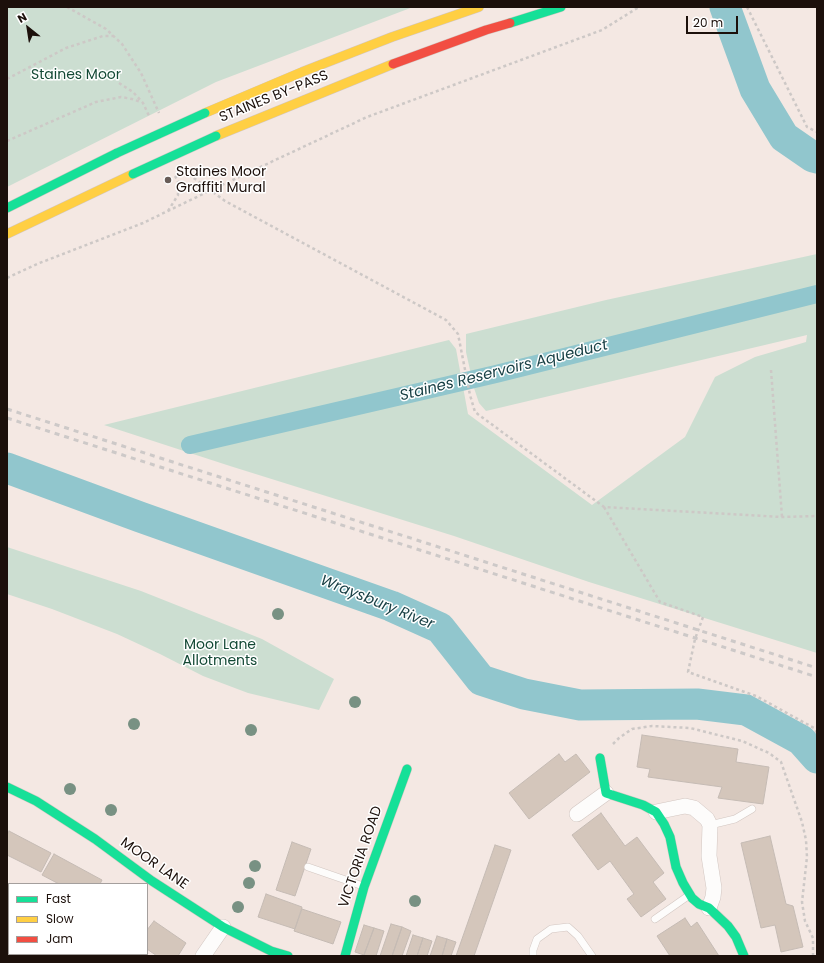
<!DOCTYPE html>
<html>
<head>
<meta charset="utf-8">
<style>
	body { margin:0 }
	#map { position:relative; width:824px; height:963px; overflow:hidden; background:#f4e8e3; font-family:Poppins,sans-serif }
	canvas { display:block }
	.frame { position:absolute; inset:0; border:8px solid #1c100b; pointer-events:none }
	.legend { position:absolute; left:8px; top:883px; width:140px; height:72px; box-sizing:border-box; background:#fff; border:1px solid #a49f9d; margin:0; padding:5px 7px; list-style:none; font-size:12px; color:#1c100b }
	.legend li { display:flex; align-items:center; gap:8px; height:20px }
	.legend b { width:20px; border:1px solid #a49f9d }
	.north { position:absolute; left:8px; top:8px; width:40px; height:40px; -webkit-text-stroke:3px #fff; paint-order:stroke; rotate:330deg; font-size:11px; font-weight:700; line-height:16px; text-align:center; color:#1c100b }
	.north::after { content:''; display:block; margin:auto; width:14px; height:18px; background:#1c100b; clip-path:polygon(50% 0,100% 100%,50% 72%,0 100%) }
	.scale { position:absolute; left:686px; top:16px; width:52px; height:18px; box-sizing:border-box; border:2px solid #1c100b; border-top:0; padding-left:5px; font-size:12px; line-height:14px; white-space:nowrap; color:#1c100b; -webkit-text-stroke:3px #fff; paint-order:stroke }
</style>
</head>
<body>
<div id="map">
<canvas width="824" height="963"></canvas>
<div class="frame"></div>
<ul class="legend">
<li><b style="height:5px;background:#16e098"></b>Fast</li>
<li><b style="height:5px;background:#ffcf43"></b>Slow</li>
<li><b style="height:5px;background:#f24e42"></b>Jam</li>
</ul>
<div class="north">N</div>
<div class="scale">20 m</div>
</div>
<script>
const c = document.querySelector('canvas').getContext('2d');
c.lineJoin = 'round';
function fillPath(path, color) { c.fillStyle = color; c.fill(path, 'evenodd'); }
const shape = rows => new Path2D(rows.map(r => 'M' + r).join(''));
function stroke(path, color, width, dash) { c.strokeStyle = color; c.lineWidth = width; c.lineCap = dash ? 'butt' : 'round'; c.setLineDash(dash || []); c.stroke(path); }
function drawText(font, color, halo, rows, align = 'center') {
  c.font = font + ' Poppins,sans-serif'; c.lineWidth = 3; c.setLineDash([]); c.textBaseline = 'middle'; c.strokeStyle = halo; c.fillStyle = color; for (const [text, x, y, turn = 0] of rows) {
    c.save(); c.translate(x, y); c.rotate((+turn || 0) * Math.PI / 180); c.textAlign = isNaN(turn) ? turn : align; if (halo) c.strokeText(text, 0, 0); c.fillText(text, 0, 0); c.restore();
  }
}
const green = shape([
	[7,7,413,7,216,82,7,187],
	[817,254,817,653,589,582,454,536,230,466,104,425,449,340,456,349,468,414,592,505,685,437,715,377,755,357,806,342,807,335,486,411,479,403,474,388,466,352,466,334,606,300],
	[7,547,141,591,262,639,334,679,319,710,248,693,203,676,160,654,117,634,52,609,7,594]
]);
const canal = shape([
	[190,445,496,374,817,294]
]);
const river = shape([
	[725,7,755,89,784,137,813,157,817,158],
	[7,468,140,517,391,606,440,628,481,680,524,694,580,705,697,704,746,710,801,740,817,758]
]);
const building = shape([
	[642,735,738,749,736,762,769,767,763,804,718,798,722,787,648,777,650,769,637,767,642,735],
	[559,754,565,762,576,754,590,772,529,819,509,793,559,754],
	[601,813,625,846,637,837,664,873,653,882,666,899,641,917,627,899,634,894,610,861,598,870,572,835,601,813],
	[9,831,51,853,41,872,7,855,7,835,9,831],
	[770,836,786,904,793,906,803,947,781,952,775,925,761,928,741,843,770,836],
	[292,842,311,849,295,896,276,890,292,842],
	[495,845,511,850,474,956,456,956,495,845],
	[54,854,102,880,100,884,59,884,42,875,54,854],
	[266,894,302,907,295,929,258,917,266,894],
	[302,909,341,922,333,944,294,931,302,909],
	[685,918,691,927,697,922,719,956,670,956,657,936,685,918],
	[154,921,186,943,178,956,157,956,147,949,147,930,154,921],
	[391,924,402,927,392,956,380,956,391,924],
	[364,925,374,928,364,955,355,952,364,925],
	[402,927,411,931,402,956,392,956,402,927],
	[374,928,384,931,376,956,366,956,364,955,374,928],
	[413,935,423,938,417,956,406,956,413,935],
	[437,936,447,939,442,956,430,956,437,936],
	[423,938,432,941,427,956,417,956,423,938],
	[447,939,456,942,451,956,442,956,447,939]
]);
const path = shape([
	[67,7,106,29,122,44,141,73,159,113],
	[747,7,807,127,817,132],
	[7,79,66,48,103,36,114,36],
	[119,83,133,92,143,103,150,118],
	[7,141,96,102,121,97,132,99,141,102],
	[185,170,187,173,225,201,446,320,458,334,470,395,475,412,604,507,782,517,817,516],
	[168,211,178,195,178,181,175,176],
	[7,278,37,264,143,223,205,193,367,117,602,30,639,7],
	[771,370,782,517],
	[604,507,660,602,703,617,695,639,688,672,756,696,814,728,817,733],
	[613,744,619,738,632,729,652,726,690,728,742,741,769,753,781,762,802,822,806,840,807,857,802,902,805,921,813,938,813,956]
]);
const lane = shape([
	[710,825,735,819,752,809],
	[308,867,363,886],
	[655,919,688,896],
	[533,956,533,950,537,939,551,929,568,927,578,936,592,956]
]);
const street = shape([
	[656,812,685,806,694,808,707,819,710,825,709,856,714,888,713,897,709,908],
	[577,814,606,793],
	[203,956,223,927]
]);
const fast = shape([
	[510,23,561,7],
	[7,208,117,153],
	[600,758,606,793,643,805,656,812,664,824,670,837,676,867,683,883,692,898,699,904,709,908,728,926,736,937,744,956],
	[7,787,36,801,95,839,152,881,223,927,271,951,288,956],
	[345,956,364,887,407,769]
]);
const slow = shape([
	[205,113,302,72,392,37,479,7],
	[216,136,393,64],
	[7,234,133,174]
]);
const jam = shape([
	[393,64,486,30,510,23]
]);
const rail = shape([
	[7,409,817,668],
	[7,418,817,677]
]);
const fastBridge = shape([
	[117,153,205,113],
	[133,174,216,136]
]);
const trees = [
	[278,614],
	[355,702],
	[134,724],
	[251,730],
	[70,789],
	[111,810],
	[255,866],
	[249,883],
	[415,901],
	[238,907]
];
const markers = [
	[168,180,4,"#685c57"]
];
const parkNames = [
	["Staines Moor",76,75],
	["Moor Lane",220,645],
	["Allotments",220,661]
];
const streetNames = [
	["STAINES BY-PASS",274,97,-22],
	["VICTORIA ROAD",361,857,-71],
	["MOOR LANE",154,864,35]
];
const poiNames = [
	["Staines Moor",176,172],
	["Graffiti Mural",176,188]
];
const waterNames = [
	["Staines Reservoirs Aqueduct",504,371,-14],
	["Wraysbury River",377,603,22]
];
fillPath(green, '#ccded1');
stroke(canal, '#91c6cd', 18);
stroke(river, '#91c6cd', 31);
fillPath(building, '#d4c6bb');
stroke(building, '#c5bbb4', 1);
stroke(lane, '#d2c6c1', 8);
stroke(street, '#d2c6c1', 16);
stroke(fast, '#d2c6c1', 10);
stroke(slow, '#d2c6c1', 10);
stroke(jam, '#d2c6c1', 10);
stroke(path, '#cdc8c6', 2.5, [3, 3]);
stroke(lane, '#fdfcfb', 7);
stroke(street, '#fdfcfb', 15);
stroke(fast, '#16e098', 9);
stroke(slow, '#ffcf43', 9);
stroke(jam, '#f24e42', 9);
stroke(rail, '#cdc9c8', 3, [5, 5]);
stroke(fastBridge, '#cec7c4', 10, []);
stroke(fastBridge, '#16e098', 9);
c.fillStyle = '#789183';
for (const [x, y] of trees) { c.beginPath(); c.arc(x, y, 6, 0, 2 * Math.PI); c.fill(); }
for (const [x, y, r, color] of markers) { const dot = new Path2D(); dot.arc(x, y, r, 0, 2 * Math.PI); c.fillStyle = color; c.fill(dot); stroke(dot, '#fff', 1.5); }
drawText('14px', '#134935', '#fff', parkNames);
drawText('14px', '#1c100b', '#fff', streetNames);
drawText('14px', '#1c100b', '#fff', poiNames, 'left');
drawText('italic 15px', '#1a4146', '#fff', waterNames);
</script>
</body>
</html>
